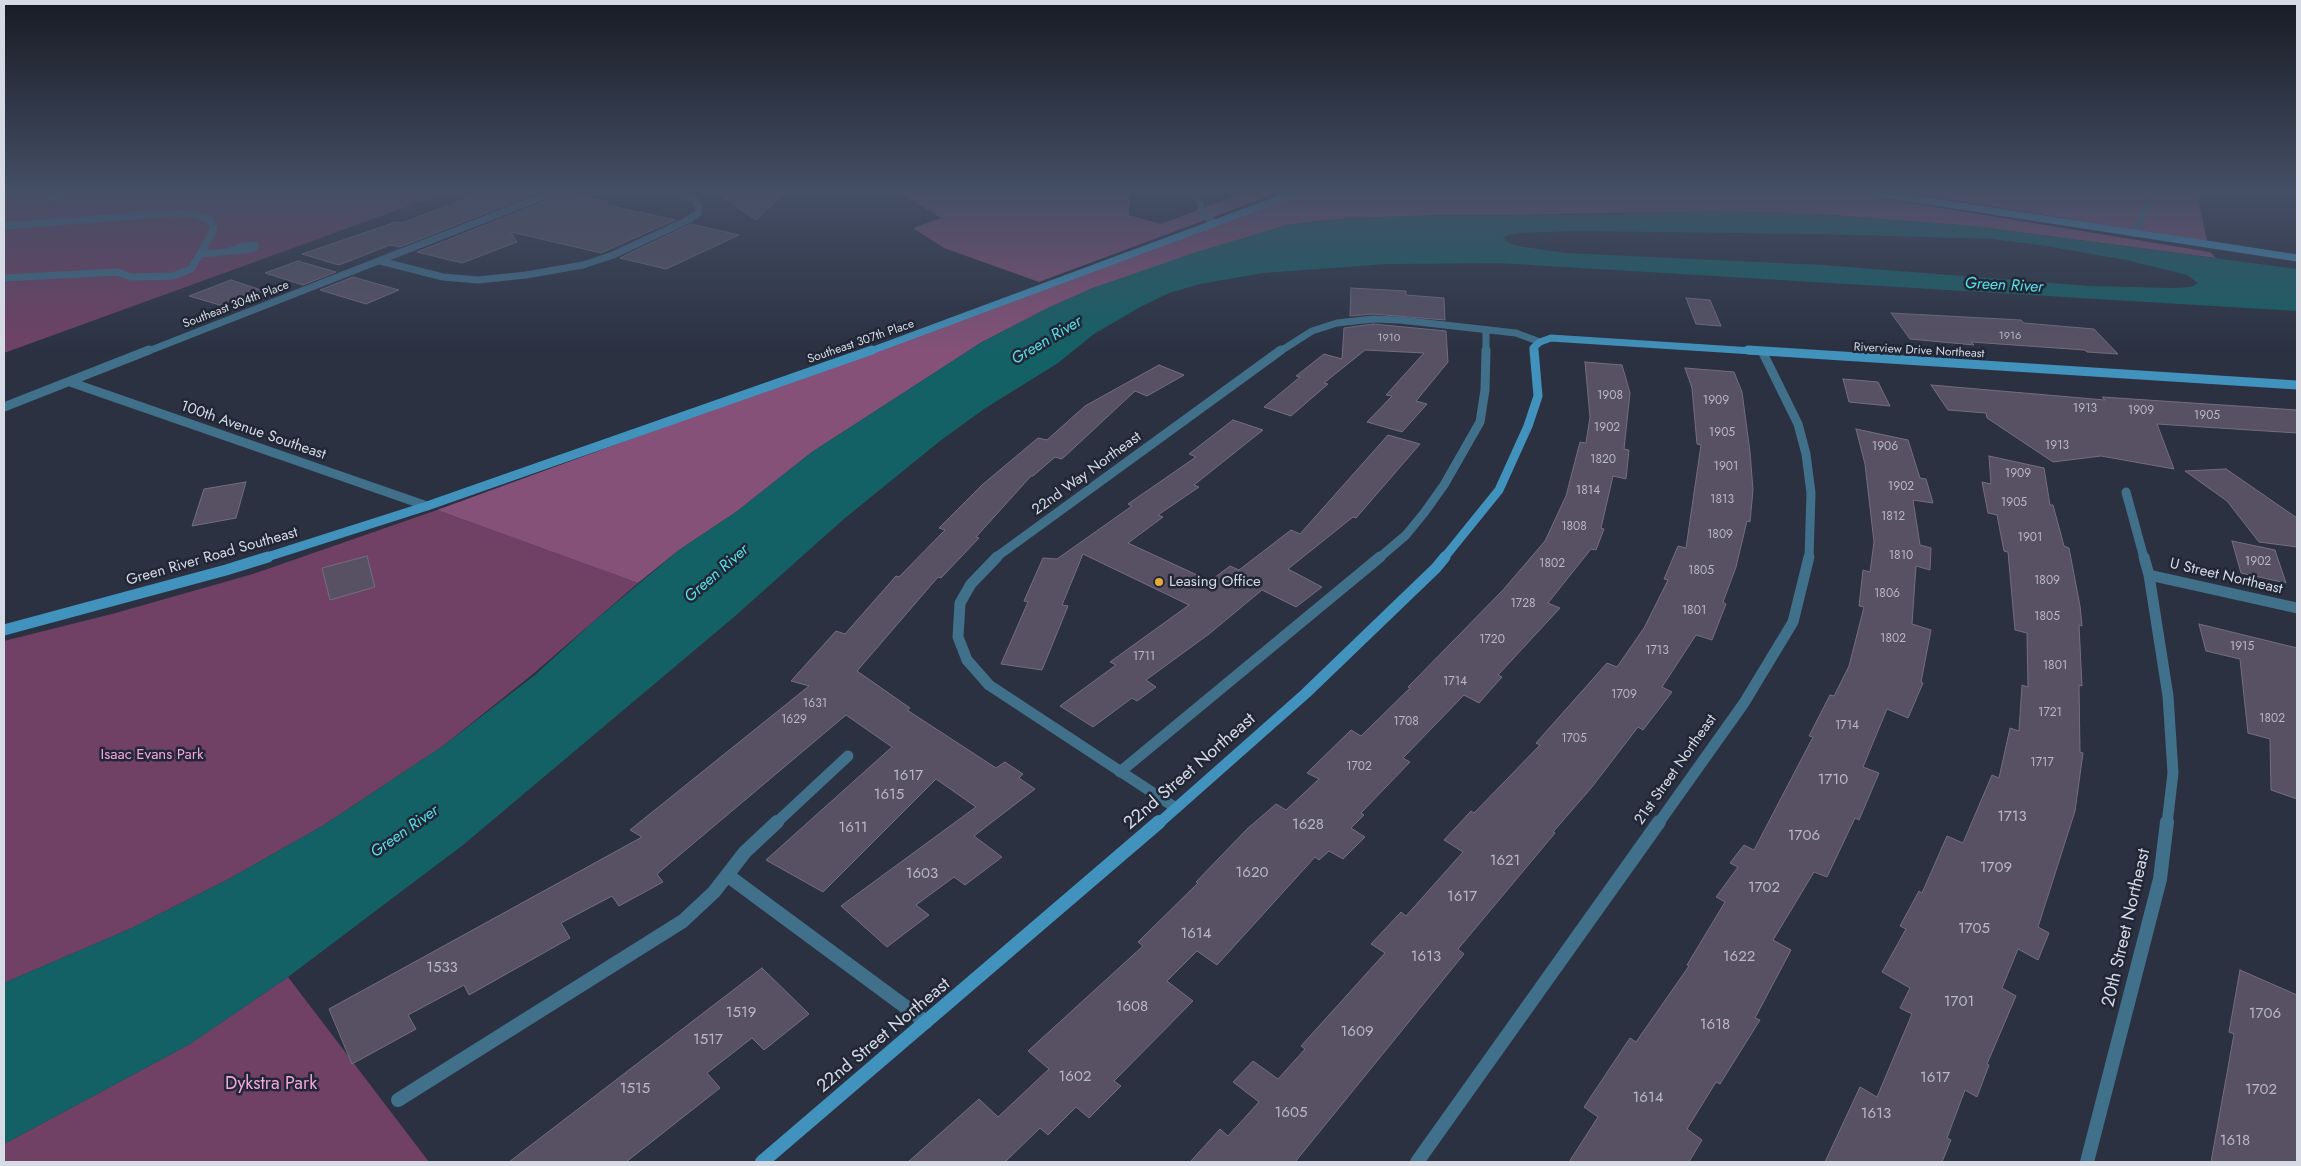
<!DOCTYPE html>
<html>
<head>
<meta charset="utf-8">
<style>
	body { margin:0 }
	#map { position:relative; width:2301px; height:1166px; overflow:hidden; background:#2b3141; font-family:Jost,sans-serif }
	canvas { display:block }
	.frame { position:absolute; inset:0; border:5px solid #d6dae5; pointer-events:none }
</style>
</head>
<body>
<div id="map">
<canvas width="2301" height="1166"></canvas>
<div class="frame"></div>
</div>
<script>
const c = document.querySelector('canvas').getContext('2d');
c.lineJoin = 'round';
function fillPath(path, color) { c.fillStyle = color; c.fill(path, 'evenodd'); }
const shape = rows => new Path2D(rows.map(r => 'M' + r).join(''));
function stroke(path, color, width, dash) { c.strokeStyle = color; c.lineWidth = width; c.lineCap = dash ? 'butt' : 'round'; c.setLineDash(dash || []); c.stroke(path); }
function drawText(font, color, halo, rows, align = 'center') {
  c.font = font + ' Jost,sans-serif'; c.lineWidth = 5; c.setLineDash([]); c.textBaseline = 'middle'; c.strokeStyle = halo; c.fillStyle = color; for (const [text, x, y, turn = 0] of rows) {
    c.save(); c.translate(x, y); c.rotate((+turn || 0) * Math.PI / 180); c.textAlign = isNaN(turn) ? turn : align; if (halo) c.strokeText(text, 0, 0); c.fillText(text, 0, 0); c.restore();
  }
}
const green = shape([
	[4,191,450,191,4,353],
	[437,510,638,583,533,674,443,746,324,825,227,880,132,928,4,983,4,641,112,614,253,574],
	[288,977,429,1162,4,1162,4,1144,190,1044]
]);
const forest = shape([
	[897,191,1130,191,1129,215,1161,224,1248,191,1283,191,1039,282,944,248,913,228,941,218],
	[1309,191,1838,191,2210,252,2216,258,1973,226,1804,213,1663,212,1354,218,1319,221,1287,225,1093,288,1048,308,982,342,812,452,736,512,679,550,638,583,437,510],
	[1895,191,2200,191,2199,202,2207,241]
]);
const water = shape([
	[1711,211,1804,213,1973,226,2297,269,2297,311,1498,263,1387,264,1263,273,1200,284,1169,293,1140,307,1094,334,1058,363,984,409,940,441,845,518,734,617,463,845,288,977,190,1044,4,1144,4,983,132,928,227,880,324,825,443,746,535,675,592,623,679,550,736,512,812,452,982,342,1048,308,1093,288,1196,252,1287,225,1354,218,1429,215,1563,215],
	[1575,231,1817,234,1992,239,2047,246,2126,260,2187,275,2198,283,2191,287,2174,288,2089,286,1822,265,1566,253,1518,246,1509,243,1503,237,1517,233]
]);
const building = shape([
	[486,191,542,191,400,247,390,245,339,265,302,254,396,222,402,223,486,191],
	[713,191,787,191,756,220,713,191],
	[562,192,608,202,603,204,675,220,601,253,511,232,517,242,462,263,417,252,559,196,562,192],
	[691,224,739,235,666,269,620,258,691,224],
	[298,261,336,272,303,285,265,273,298,261],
	[353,277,399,290,366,304,320,290,353,277],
	[231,280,264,291,223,306,189,296,231,280],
	[1351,288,1406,291,1406,295,1444,298,1445,320,1373,314,1350,316,1351,288],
	[1686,298,1710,300,1721,326,1696,324,1686,298],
	[1891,313,2021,320,2024,323,2094,329,2118,354,2087,352,2085,350,1971,342,1974,345,1910,339,1891,313],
	[1373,324,1446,331,1448,362,1416,401,1427,404,1402,432,1367,422,1392,396,1386,395,1424,353,1365,350,1324,383,1328,384,1291,416,1264,407,1300,377,1296,376,1324,354,1342,359,1344,328,1373,324],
	[1585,362,1622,365,1630,393,1624,449,1629,450,1626,479,1613,476,1601,528,1604,529,1596,550,1591,549,1548,603,1560,608,1498,675,1502,677,1479,703,1464,695,1403,758,1410,762,1361,813,1364,815,1351,828,1365,837,1343,859,1329,851,1319,860,1315,857,1217,965,1197,951,1167,981,1193,1001,1114,1081,1121,1086,1089,1118,1076,1107,1048,1135,1040,1128,1005,1162,908,1162,979,1099,998,1117,1049,1069,1028,1051,1143,946,1138,942,1198,883,1196,882,1247,829,1276,804,1286,810,1319,779,1307,773,1351,730,1361,736,1410,688,1408,687,1503,590,1545,541,1566,496,1580,442,1586,443,1590,417,1585,362],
	[1159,365,1184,375,1147,396,1135,391,1062,459,1055,457,1033,476,1031,476,976,537,979,538,941,578,938,577,857,671,910,708,907,710,996,768,1005,762,1023,774,1019,778,1035,789,974,836,1002,857,965,885,954,877,916,905,929,915,887,947,841,906,976,807,936,779,823,892,766,860,892,747,846,715,657,874,663,882,619,906,612,896,561,923,570,938,469,995,464,985,408,1015,416,1029,352,1064,329,1009,642,837,630,830,809,686,791,681,836,631,845,634,896,576,899,577,945,530,939,528,982,485,1038,438,1047,440,1085,406,1159,365],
	[1685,368,1734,372,1742,392,1750,452,1753,490,1750,522,1747,521,1736,567,1723,602,1726,604,1712,640,1696,635,1662,687,1672,692,1643,730,1638,727,1592,787,1553,832,1555,833,1458,949,1464,954,1295,1162,1190,1162,1220,1129,1228,1136,1259,1102,1233,1082,1253,1061,1278,1079,1305,1049,1301,1046,1385,953,1371,944,1401,912,1406,916,1463,852,1444,840,1471,811,1474,813,1540,745,1536,743,1607,663,1617,667,1644,628,1668,580,1664,579,1678,546,1686,548,1701,445,1697,444,1692,388,1685,368],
	[1843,379,1878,382,1890,406,1849,402,1843,379],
	[1931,385,2105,400,2102,397,2297,410,2297,433,2157,424,2174,469,2101,456,2053,462,1987,418,1986,413,1948,410,1931,385],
	[1233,420,1263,430,1194,485,1199,487,1158,515,1163,517,1128,543,1210,581,1230,566,1239,570,1291,530,1300,534,1388,435,1420,444,1356,518,1353,517,1288,569,1322,587,1296,607,1262,590,1209,634,1146,680,1156,687,1137,701,1132,698,1093,727,1060,706,1116,665,1110,662,1189,605,1083,554,1062,605,1068,606,1042,670,1001,664,1028,602,1024,601,1043,558,1057,559,1132,506,1128,504,1196,457,1189,454,1233,420],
	[1856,429,1908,440,1920,478,1926,479,1933,503,1913,500,1920,545,1931,548,1930,570,1916,566,1912,624,1931,630,1921,682,1923,683,1908,718,1887,709,1863,767,1879,773,1859,820,1855,818,1827,877,1814,872,1773,940,1791,950,1755,1018,1760,1020,1720,1084,1716,1082,1687,1129,1702,1140,1689,1162,1569,1162,1598,1117,1584,1107,1630,1038,1636,1042,1689,966,1687,965,1725,902,1716,897,1738,867,1730,863,1744,845,1754,850,1813,737,1809,736,1830,695,1834,696,1849,666,1864,607,1859,606,1863,570,1870,572,1874,542,1865,464,1856,429],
	[1989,456,2044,468,2050,505,2053,505,2064,546,2069,548,2080,606,2082,626,2079,625,2082,686,2079,685,2080,752,2083,753,2075,811,2038,927,2049,933,2038,960,2018,949,2002,988,2016,996,1987,1064,1989,1065,1977,1097,1965,1090,1947,1138,1951,1140,1942,1162,1825,1162,1860,1087,1877,1097,1912,1014,1900,1008,1910,988,1882,972,1906,929,1900,926,1919,891,1922,893,1947,836,1963,843,1992,775,1999,778,2010,728,2019,731,2022,685,2028,687,2027,633,2015,630,2008,552,2004,551,1997,515,1988,513,1982,482,1991,484,1989,456],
	[2226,469,2297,518,2297,547,2259,542,2227,501,2185,471,2226,469],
	[246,482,236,518,192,526,204,489,246,482],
	[2232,541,2275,550,2286,583,2241,573,2232,541],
	[367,556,375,587,330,600,322,568,367,556],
	[2199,624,2297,648,2297,799,2271,790,2270,739,2248,733,2240,659,2206,651,2199,624],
	[762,968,809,1014,764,1050,752,1038,707,1073,720,1088,626,1162,509,1162,762,968],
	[2240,970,2297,995,2297,1162,2211,1162,2234,1034,2229,1032,2240,970]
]);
const laneFar3 = shape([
	[56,191,47,195,48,197,65,196,72,191],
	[1192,191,1200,203,1203,215,1215,223],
	[4,226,171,213,196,214,210,220,214,229,200,254],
	[2134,233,2145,211,2147,200,2143,191],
	[4,278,117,272,131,277,173,276,191,269,200,254,246,250,255,247,255,245,242,246,231,251],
	[1486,352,1486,330]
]);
const laneFar2 = shape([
	[1379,558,1406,535,1424,513,1444,485,1480,422,1485,390,1486,350]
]);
const laneFar1 = shape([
	[1120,772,1380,557],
	[775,824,848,756]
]);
const lane = shape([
	[727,875,926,1022],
	[398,1100,683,921,714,892,745,852,777,822]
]);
const streetFar3 = shape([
	[380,261,443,277,478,280,526,275,583,265,613,255,686,221,698,213,699,206,694,199,667,191],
	[146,352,557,191],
	[1279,352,1312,331,1337,323,1373,319,1400,320,1516,333,1540,342]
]);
const streetFar2 = shape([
	[1763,353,1798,424,1806,454,1811,493,1809,558],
	[70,382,427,506],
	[4,407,149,350],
	[2126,492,2144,558],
	[995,558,1281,350]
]);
const streetFar1 = shape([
	[997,557,971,584,960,603,958,637,967,660,989,685,1176,808],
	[2144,557,2149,575,2168,696,2173,773,2167,824],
	[2149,575,2297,608],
	[1658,824,1744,703,1793,622,1809,557]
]);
const street = shape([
	[1417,1162,1659,822],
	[2087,1162,2160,879,2167,822]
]);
const secondaryFar3 = shape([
	[1863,191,2297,258],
	[868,352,1301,191],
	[1534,352,1533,348,1540,342,1551,338,1768,352]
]);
const secondaryFar2 = shape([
	[1748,350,2297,385],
	[264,558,427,506,872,350],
	[1444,558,1499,490,1528,426,1538,396,1534,350]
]);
const secondaryFar1 = shape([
	[4,630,226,570,268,557],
	[1158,824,1305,694,1436,568,1445,557]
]);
const secondary = shape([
	[762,1162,1159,822]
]);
const markers = [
	[1159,582,5,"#e6ac36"]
];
const farNumbernames = [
	["1916",2010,336],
	["1910",1389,338]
];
const farStreetnames = [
	["Southeast 304th Place",236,305,-21],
	["Southeast 307th Place",861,342,-19],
	["Riverview Drive Northeast",1919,351,3]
];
const numberNames = [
	["1908",1610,396],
	["1909",1716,401],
	["1913",2085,409],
	["1909",2141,411],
	["1905",2207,416],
	["1902",1607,428],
	["1905",1722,433],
	["1913",2057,446],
	["1906",1885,447],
	["1820",1603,460],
	["1901",1726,467],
	["1909",2018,474],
	["1902",1901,487],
	["1814",1588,491],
	["1813",1722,500],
	["1905",2014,503],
	["1812",1893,517],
	["1808",1574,527],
	["1809",1720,535],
	["1901",2030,538],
	["1810",1901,556],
	["1902",2258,562],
	["1802",1552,564],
	["1805",1701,571],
	["1809",2047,581],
	["1806",1887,594],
	["1728",1523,604],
	["1801",1694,611],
	["1805",2047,617],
	["1802",1893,639],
	["1720",1492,640],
	["1915",2242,647],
	["1713",1657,651],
	["1711",1144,657],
	["1801",2055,666],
	["1714",1455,682],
	["1709",1624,695],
	["1631",815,704],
	["1721",2050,713],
	["1802",2272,719],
	["1629",794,720],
	["1708",1406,722],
	["1714",1847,726],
	["1705",1574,739],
	["1717",2042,763],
	["1702",1359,767]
];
const streetNames = [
	["100th Avenue Southeast",253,431,19],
	["22nd Way Northeast",1087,474,-36],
	["Green River Road Southeast",212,557,-16],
	["U Street Northeast",2226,577,13],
	["21st Street Northeast",1676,770,-55]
];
const poiNames = [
	["Leasing Office",1169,582]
];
const parkNames = [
	["Isaac Evans Park",152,755]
];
const nearNumbernames = [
	["1617",908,776],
	["1710",1833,780],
	["1615",889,795],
	["1713",2012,817],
	["1628",1308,825],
	["1611",853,828],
	["1706",1804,836],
	["1621",1505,861],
	["1709",1996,868],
	["1620",1252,873],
	["1603",922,874],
	["1702",1764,888],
	["1617",1462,897],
	["1705",1974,929],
	["1614",1196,934],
	["1613",1426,957],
	["1622",1739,957],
	["1533",442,968],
	["1701",1959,1002],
	["1608",1132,1007],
	["1519",741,1013],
	["1706",2265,1014],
	["1618",1715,1025],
	["1609",1357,1032],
	["1517",708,1040],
	["1602",1075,1077],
	["1617",1935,1078],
	["1515",635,1089],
	["1702",2261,1090],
	["1614",1648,1098],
	["1605",1291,1113],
	["1613",1876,1114],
	["1618",2235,1141]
];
const waterNames = [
	["Green River",2004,286,3],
	["Green River",1047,341,-31],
	["Green River",717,574,-41],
	["Green River",405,832,-35]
];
const nearStreetnames = [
	["22nd Street Northeast",1190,772,-41],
	["20th Street Northeast",2127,928,-77],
	["22nd Street Northeast",884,1036,-40]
];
const nearParknames = [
	["Dykstra Park",271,1085]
];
fillPath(green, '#714165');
fillPath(forest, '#865178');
fillPath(water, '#146165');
fillPath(building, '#585163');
stroke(building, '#746d80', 1);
stroke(laneFar3, '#40708a', 7);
stroke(laneFar2, '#40708a', 9);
stroke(laneFar1, '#40708a', 11);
stroke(lane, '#40708a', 14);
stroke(streetFar3, '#40708a', 7);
stroke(streetFar2, '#40708a', 9);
stroke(streetFar1, '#40708a', 11);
stroke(street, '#40708a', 14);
stroke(secondaryFar3, '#4192bc', 7);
stroke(secondaryFar2, '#4192bc', 9);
stroke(secondaryFar1, '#4192bc', 11);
stroke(secondary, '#4192bc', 14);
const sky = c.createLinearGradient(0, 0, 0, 354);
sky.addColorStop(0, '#181b24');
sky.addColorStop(0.54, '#444e65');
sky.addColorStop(1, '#444e6500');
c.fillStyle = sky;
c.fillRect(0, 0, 2301, 354);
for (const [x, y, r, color] of markers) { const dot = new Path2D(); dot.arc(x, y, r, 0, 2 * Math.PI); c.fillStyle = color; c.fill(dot); stroke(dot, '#212736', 2); }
drawText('11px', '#b6b8c4', null, farNumbernames);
drawText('12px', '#d6dae5', '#212736', farStreetnames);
drawText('12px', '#b6b8c4', null, numberNames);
drawText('15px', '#d6dae5', '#212736', streetNames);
drawText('15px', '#d6dae5', '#212736', poiNames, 'left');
drawText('15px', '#f5a5df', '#212736', parkNames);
drawText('15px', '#b6b8c4', null, nearNumbernames);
drawText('italic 16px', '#56e0e7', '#212736', waterNames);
drawText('18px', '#d6dae5', '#212736', nearStreetnames);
drawText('18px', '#f5a5df', '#212736', nearParknames);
</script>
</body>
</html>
